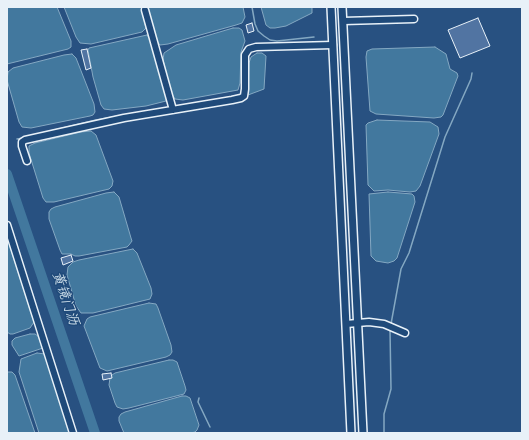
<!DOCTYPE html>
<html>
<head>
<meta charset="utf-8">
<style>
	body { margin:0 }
	#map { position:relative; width:529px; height:440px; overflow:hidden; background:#285181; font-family:"Indie Flower",sans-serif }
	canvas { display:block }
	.frame { position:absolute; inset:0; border:8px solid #e8f1f8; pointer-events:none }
</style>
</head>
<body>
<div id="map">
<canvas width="529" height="440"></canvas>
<div class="frame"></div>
</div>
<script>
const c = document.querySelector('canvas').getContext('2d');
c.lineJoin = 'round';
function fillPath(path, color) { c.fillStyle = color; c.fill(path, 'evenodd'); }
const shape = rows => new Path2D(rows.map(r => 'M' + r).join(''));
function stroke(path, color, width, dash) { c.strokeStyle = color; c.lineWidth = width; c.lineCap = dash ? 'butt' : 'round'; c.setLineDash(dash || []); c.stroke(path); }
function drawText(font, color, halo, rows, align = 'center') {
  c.font = font + ' "Indie Flower","LXGW WenKai TC",sans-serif'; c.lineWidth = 3; c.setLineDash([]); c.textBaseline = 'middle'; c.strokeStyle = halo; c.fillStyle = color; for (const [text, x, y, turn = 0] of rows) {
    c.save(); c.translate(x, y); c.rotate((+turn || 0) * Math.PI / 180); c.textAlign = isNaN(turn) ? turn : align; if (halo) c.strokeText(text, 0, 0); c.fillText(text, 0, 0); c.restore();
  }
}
const water = shape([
	[9,7,57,7,71,41,71,47,68,49,7,64,7,8,9,7],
	[64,7,141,7,146,28,142,32,91,44,80,43,76,37,64,7],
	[146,7,243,7,245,17,242,23,236,25,168,44,160,45,156,40,146,7],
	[261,7,312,7,312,13,286,26,275,28,270,28,266,25,261,7],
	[233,28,239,28,242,30,245,41,241,52,240,83,238,90,183,100,175,99,171,93,163,60,164,53,176,45,233,28],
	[147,35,150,39,167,93,166,101,146,106,112,110,104,109,101,105,93,77,88,50,89,48,147,35],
	[435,47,446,54,450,69,457,73,458,76,443,115,441,117,434,118,376,114,370,111,366,57,367,51,372,49,435,47],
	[257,53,262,53,266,56,264,89,248,95,249,63,251,57,257,53],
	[72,54,76,58,94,104,95,112,93,115,90,116,31,128,22,127,19,122,7,80,8,72,13,68,64,55,72,54],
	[377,120,430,122,438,127,439,134,420,186,416,191,410,192,388,190,374,191,368,185,366,125,368,123,377,120],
	[91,131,96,135,113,181,112,186,109,189,54,202,46,202,43,198,29,153,29,146,35,143,81,132,91,131],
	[114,192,119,197,131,238,132,241,129,245,127,247,79,256,75,256,71,254,62,254,60,250,49,219,49,212,51,209,55,207,106,193,114,192],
	[388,192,412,194,414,196,415,202,397,258,394,261,388,263,376,261,371,256,369,194,388,192],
	[7,237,34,322,30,328,13,334,10,334,7,332,7,237],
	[133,249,137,253,151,288,152,294,150,299,93,313,81,313,76,306,67,275,68,267,73,262,79,260,133,249],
	[149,303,156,304,158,308,171,345,172,352,170,355,166,357,107,371,100,368,84,326,87,319,90,317,149,303],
	[30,334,35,334,38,336,43,348,19,356,12,345,12,341,15,338,30,334],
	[37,353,45,354,72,433,39,433,19,372,21,359,37,353],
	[169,360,173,360,177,362,185,386,186,390,184,394,129,408,123,409,117,407,115,403,109,385,110,378,112,375,115,373,169,360],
	[7,372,12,372,15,375,35,433,7,433,7,372],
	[182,396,186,396,190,398,199,425,197,430,195,432,191,433,124,433,119,421,119,417,121,414,125,412,182,396]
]);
const stream = shape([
	[252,7,255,24,258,31,264,36,270,40,277,41,314,37],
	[213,100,241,95],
	[42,133,96,120,118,116],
	[17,139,23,138],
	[391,324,401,269,409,253,445,137,471,79,472,73],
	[199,398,198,402,210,427],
	[384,433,384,414,391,389,390,330]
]);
const river = shape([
	[7,174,95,433]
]);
const building = shape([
	[478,18,490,46,460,58,448,30,478,18],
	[252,23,254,31,248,33,246,25,252,23],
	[87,49,91,68,86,70,81,50,87,49],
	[71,255,73,261,63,265,61,258,71,255],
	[111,373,112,378,103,380,102,374,111,373]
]);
const minor = shape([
	[145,10,173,110],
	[343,21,414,19],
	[27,161,22,146,22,142,25,140,124,118,232,100,241,98,244,96,245,89,245,55,249,49,256,47,333,45],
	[7,225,73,433],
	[346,324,369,322,384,324,405,333]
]);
const major = shape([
	[331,7,351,433],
	[342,7,363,433]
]);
const waterNames = [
	["黄镜门沥",64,299,71]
];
fillPath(water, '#42789e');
stroke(water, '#84a8c2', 1);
stroke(stream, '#84a8c2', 1.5);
stroke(river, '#42789e', 10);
fillPath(building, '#5174a2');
stroke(building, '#e8f1f8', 1);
stroke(minor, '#e8f1f8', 9);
stroke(major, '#e8f1f8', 10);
stroke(minor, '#1f4a7a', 6);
stroke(major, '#1f4a7a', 7);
drawText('italic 14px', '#cfdfea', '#1f4a7a', waterNames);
</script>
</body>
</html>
